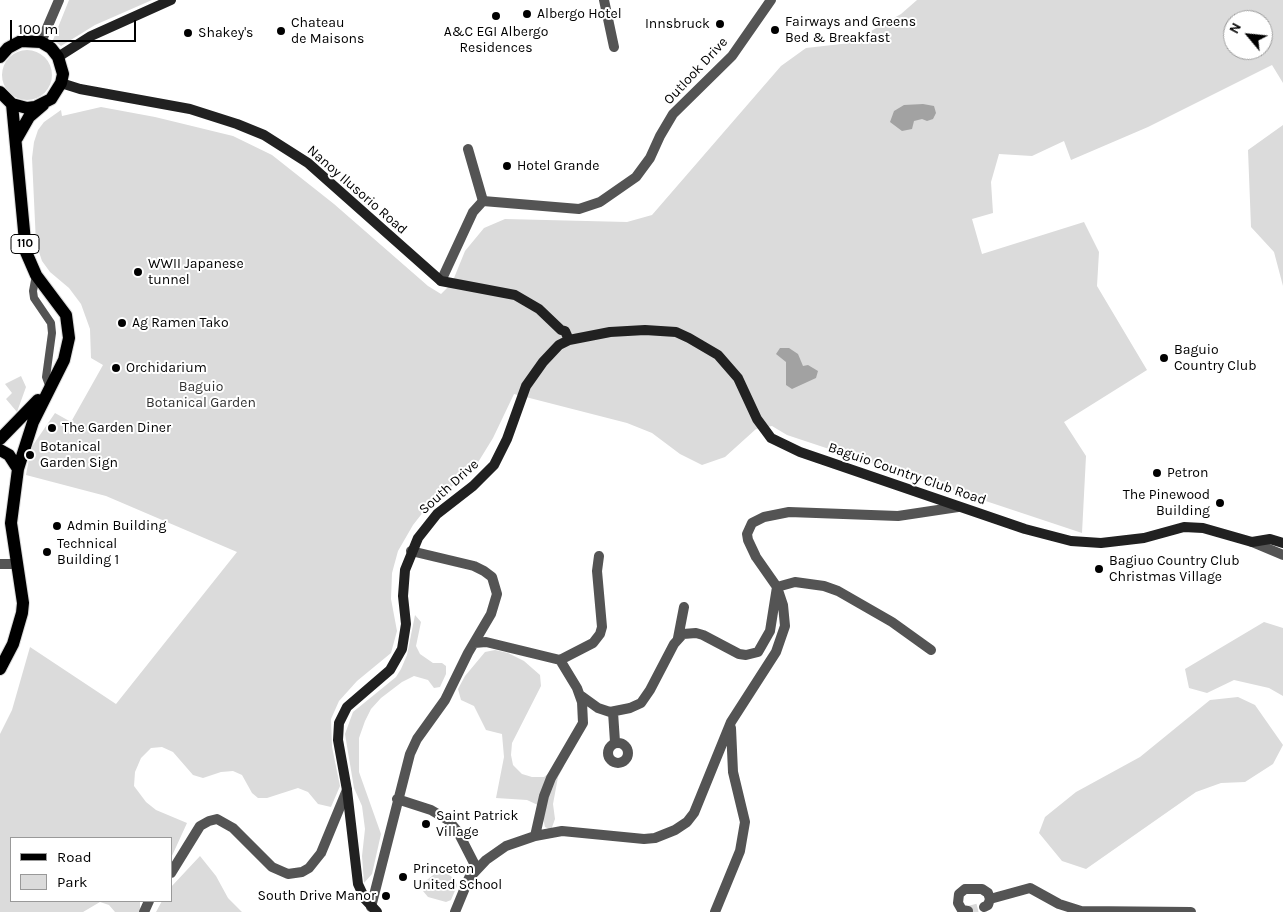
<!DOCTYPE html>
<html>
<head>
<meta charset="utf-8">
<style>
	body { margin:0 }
	#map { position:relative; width:1283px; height:912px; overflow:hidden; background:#fff; font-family:Karla,sans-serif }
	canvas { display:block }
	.legend { position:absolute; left:10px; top:837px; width:162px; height:65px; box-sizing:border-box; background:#fff; border:1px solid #999; margin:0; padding:6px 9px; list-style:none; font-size:15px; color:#000 }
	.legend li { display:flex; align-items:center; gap:10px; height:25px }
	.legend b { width:25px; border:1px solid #999 }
	.north { position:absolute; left:1223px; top:10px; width:50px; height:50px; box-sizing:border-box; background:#fff; border:1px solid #999; border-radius:50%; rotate:298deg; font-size:14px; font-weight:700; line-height:20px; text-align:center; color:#000 }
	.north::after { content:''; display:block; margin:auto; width:18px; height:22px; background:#000; clip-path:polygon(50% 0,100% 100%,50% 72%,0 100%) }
	.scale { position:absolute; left:10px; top:20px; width:126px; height:22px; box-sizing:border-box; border:2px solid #000; border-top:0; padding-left:6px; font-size:15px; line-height:18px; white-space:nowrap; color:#000; -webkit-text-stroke:4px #fff; paint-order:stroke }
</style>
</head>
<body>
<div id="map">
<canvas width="1283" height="912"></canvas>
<ul class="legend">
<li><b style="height:6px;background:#000"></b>Road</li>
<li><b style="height:14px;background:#dbdbdb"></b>Park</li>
</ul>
<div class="north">N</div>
<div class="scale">100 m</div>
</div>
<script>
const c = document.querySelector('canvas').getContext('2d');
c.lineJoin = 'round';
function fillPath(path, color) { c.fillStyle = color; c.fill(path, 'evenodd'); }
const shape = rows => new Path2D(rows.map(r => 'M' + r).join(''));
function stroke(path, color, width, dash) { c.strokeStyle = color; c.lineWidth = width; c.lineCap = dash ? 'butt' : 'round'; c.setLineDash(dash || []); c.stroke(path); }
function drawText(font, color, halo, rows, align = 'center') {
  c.font = font + ' Karla,sans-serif'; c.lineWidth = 4; c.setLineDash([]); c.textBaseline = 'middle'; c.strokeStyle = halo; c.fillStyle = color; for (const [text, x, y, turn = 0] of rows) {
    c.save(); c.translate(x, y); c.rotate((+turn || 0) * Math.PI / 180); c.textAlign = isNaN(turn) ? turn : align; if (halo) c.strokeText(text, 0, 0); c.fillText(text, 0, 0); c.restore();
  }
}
const green = shape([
	[69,0,152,0,95,25,61,46,53,40],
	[917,0,1283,0,1283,83,1272,65,1148,127,1071,160,1064,141,1032,156,999,154,991,182,993,213,972,219,982,254,1084,222,1099,252,1097,286,1147,370,1064,422,1086,456,1082,533,787,435,772,426,756,429,725,457,702,465,680,454,652,433,627,423,514,394,493,438,477,464,424,511,413,525,398,551,392,573,391,599,397,631,391,653,357,681,339,701,331,719,332,747,340,786,331,807,318,804,308,792,298,788,267,798,258,798,252,793,242,775,233,771,221,772,203,778,193,775,173,752,162,747,151,748,141,758,135,772,134,786,146,802,156,810,187,823,171,858,171,838,11,838,11,901,140,901,140,912,115,912,109,905,100,902,83,912,0,912,0,734,12,710,30,647,116,704,237,552,106,496,26,475,31,448,55,413,71,422,103,365,91,358,90,329,81,304,69,288,50,272,42,261,36,243,32,158,34,142,38,130,44,122,61,110,62,116,101,107,155,117,233,136,272,155,334,204,428,286,441,294,452,283,465,251,484,228,505,219,627,222,652,215,781,66,806,48,850,43,901,14],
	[1233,20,1263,20,1263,50,1233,50],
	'2 75a25 25 0 1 1 50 0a25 25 0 1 1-50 0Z',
	[1283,125,1283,286,1274,252,1251,227,1248,150],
	[21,376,26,387,17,412,6,399,12,393,5,384],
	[415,615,421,622,416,646,420,654,433,663,442,663,446,666,446,674,440,687,434,688,428,680,414,676,402,682,381,698,371,709,365,721,359,738,359,772,381,834,372,874,364,883,362,856,365,829,362,806,354,788,345,734,353,712,396,677,401,669,407,655],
	[1264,622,1283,628,1283,696,1269,688,1234,680,1207,693,1189,688,1185,669],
	[495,650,508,653,524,661,540,675,541,686,512,743,511,755,513,765,522,774,532,777,544,777,555,769,564,766,558,777,553,804,555,819,551,830,545,827,540,806,527,800,496,798,504,757,502,734,486,730,474,706,461,700,458,689,465,676,485,652],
	[1238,697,1255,705,1283,745,1273,764,1245,782,1221,783,1196,792,1086,869,1062,861,1039,833,1045,817,1076,792,1140,757,1210,700],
	[200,856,216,876,228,898,242,912,156,912,162,901,171,901,171,887],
	[437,872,446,873,455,879,457,886,451,900,446,902,428,897,423,891,427,880]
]);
const water = shape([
	[923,104,934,106,936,113,933,119,927,121,922,119,914,121,912,129,902,131,890,122,894,111,904,105],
	[780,348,789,348,798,354,803,366,808,365,818,371,816,378,792,389,786,385,786,362,776,354]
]);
const minorTunnel = shape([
	[968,911,984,907]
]);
const pedestrian = shape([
	[36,275,33,291,34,298,51,323,52,333,46,377,50,388]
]);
const minor = shape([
	[604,0,614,47],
	[468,149,483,201],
	[0,564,16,564],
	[678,638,684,607],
	[474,643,486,642,560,660,577,688,582,702,583,723,551,778,544,796,535,836],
	[560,660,593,643,600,634,602,627,597,571,599,556],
	[580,695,598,708,610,712,630,708,641,703,650,690,674,644,683,634,696,633,703,635,739,654,746,655,758,652,770,631,777,587,795,582,824,586,838,591,892,622,931,650],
	[613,712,615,742],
	'608 753a10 10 0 1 1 20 0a10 10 0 1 1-20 0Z',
	[397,799,431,810,448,820,458,832,477,869],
	[171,873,200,826,209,821,217,819,233,828,272,867,288,874,302,872,309,868,321,853,347,790],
	[371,907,410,754,417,739,445,700,468,653,491,614,497,594,492,577,484,571,474,566,411,551],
	[984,907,988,905,990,899,1030,888,1059,904,1081,911,1191,912],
	[968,911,962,910,958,903,959,894,965,889,982,889,988,893,990,899],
	[144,912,149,901],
	[455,912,469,878,486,860,506,846,535,836,562,831,644,839,655,838,675,830,687,822,694,813,731,722,776,652,785,626,783,605,777,587,756,557,748,540,747,534,752,523,764,517,789,512,898,516,958,507],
	[715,912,740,851,745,822,733,772,731,728]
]);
const tertiary = shape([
	[41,42,59,0],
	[441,281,473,212,483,201,579,209,600,202,636,177,650,158,660,136,673,114,732,56,771,0],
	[1252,542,1283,555]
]);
const secondary = shape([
	[58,57,91,36,171,0],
	[61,83,80,89,190,109,237,124,264,135,308,163,441,281,515,295,539,309,561,330,565,331,569,340],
	[377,912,365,899,358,884,347,790,338,740,339,723,347,707,390,670,402,649,406,624,403,596,405,570,418,538,437,514,473,486,494,465,507,439,526,386,543,362,559,345,569,340,610,332,645,330,676,332,689,338,718,355,738,378,757,419,771,438,800,452,1025,529,1071,541,1101,543,1144,538,1184,527,1203,528,1252,542,1270,539,1283,543]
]);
const primary = shape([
	[0,57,8,48,21,41,41,42,51,48,58,57,63,74,61,83,51,99,35,107,27,108,12,104,0,92],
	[17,138,29,117,43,105],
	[0,439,38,400],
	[0,450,9,455,18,469],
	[0,669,13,644,22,613,23,603,11,523,18,469,33,422,64,360,69,338,66,315,36,275,26,252,12,104]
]);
const markers = [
	[527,14,5,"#000"],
	[496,16,5,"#000"],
	[720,24,5,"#000"],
	[775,30,5,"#000"],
	[281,31,5,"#000"],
	[188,33,5,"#000"],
	[507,166,5,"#000"],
	[138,272,5,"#000"],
	[122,323,5,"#000"],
	[1164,358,5,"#000"],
	[116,368,5,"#000"],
	[52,428,5,"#000"],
	[30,455,5,"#000"],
	[1157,473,5,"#000"],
	[1220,503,5,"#000"],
	[57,526,5,"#000"],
	[47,552,5,"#000"],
	[1099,569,5,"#000"],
	[426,824,5,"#000"],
	[403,877,5,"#000"],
	[386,896,5,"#000"]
];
const shields = [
	[25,244,28]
];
const shieldNames = [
	["110",25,244]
];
const poiNames = [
	["Albergo Hotel",537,14],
	["Fairways and Greens",785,22],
	["Bed & Breakfast",785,38],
	["Chateau",291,23],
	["de Maisons",291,39],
	["Innsbruck",710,24,"right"],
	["A&C EGI Albergo",496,32,"center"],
	["Residences",496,48,"center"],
	["Shakey's",198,33],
	["Hotel Grande",517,166],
	["WWII Japanese",148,264],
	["tunnel",148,280],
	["Ag Ramen Tako",132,323],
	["Baguio",1174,350],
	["Country Club",1174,366],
	["Orchidarium",126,368],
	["The Garden Diner",62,428],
	["Botanical",40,447],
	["Garden Sign",40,463],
	["Petron",1167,473],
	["The Pinewood",1210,495,"right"],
	["Building",1210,511,"right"],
	["Admin Building",67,526],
	["Technical",57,544],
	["Building 1",57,560],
	["Bagiuo Country Club",1109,561],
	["Christmas Village",1109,577],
	["Saint Patrick",436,816],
	["Village",436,832],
	["Princeton",413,869],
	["United School",413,885],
	["South Drive Manor",376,896,"right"]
];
const streetNames = [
	["Outlook Drive",696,71,-47],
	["Nanoy Ilusorio Road",357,190,41],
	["Baguio Country Club Road",907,474,19],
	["South Drive",449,487,-42]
];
const parkNames = [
	["Baguio",201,387],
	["Botanical Garden",201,403]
];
fillPath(green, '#dbdbdb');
fillPath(water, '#a2a2a2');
stroke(minorTunnel, '#d9d9d9', 10, [10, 5]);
stroke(primary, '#dbdbdb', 14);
stroke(pedestrian, '#545454', 8);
stroke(minor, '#545454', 10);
stroke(tertiary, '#545454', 10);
stroke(secondary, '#212121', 10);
stroke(primary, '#000', 12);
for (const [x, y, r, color] of markers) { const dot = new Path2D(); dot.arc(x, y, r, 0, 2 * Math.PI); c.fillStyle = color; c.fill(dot); stroke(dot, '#fff', 2); }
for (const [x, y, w] of shields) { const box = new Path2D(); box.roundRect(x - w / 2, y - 9.5, w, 19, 4); c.fillStyle = '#fff'; c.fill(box); stroke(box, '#000', 1); }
drawText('bold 12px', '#000', null, shieldNames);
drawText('14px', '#000', '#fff', poiNames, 'left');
drawText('14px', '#000', '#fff', streetNames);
drawText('14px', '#323232', '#fff', parkNames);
</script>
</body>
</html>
